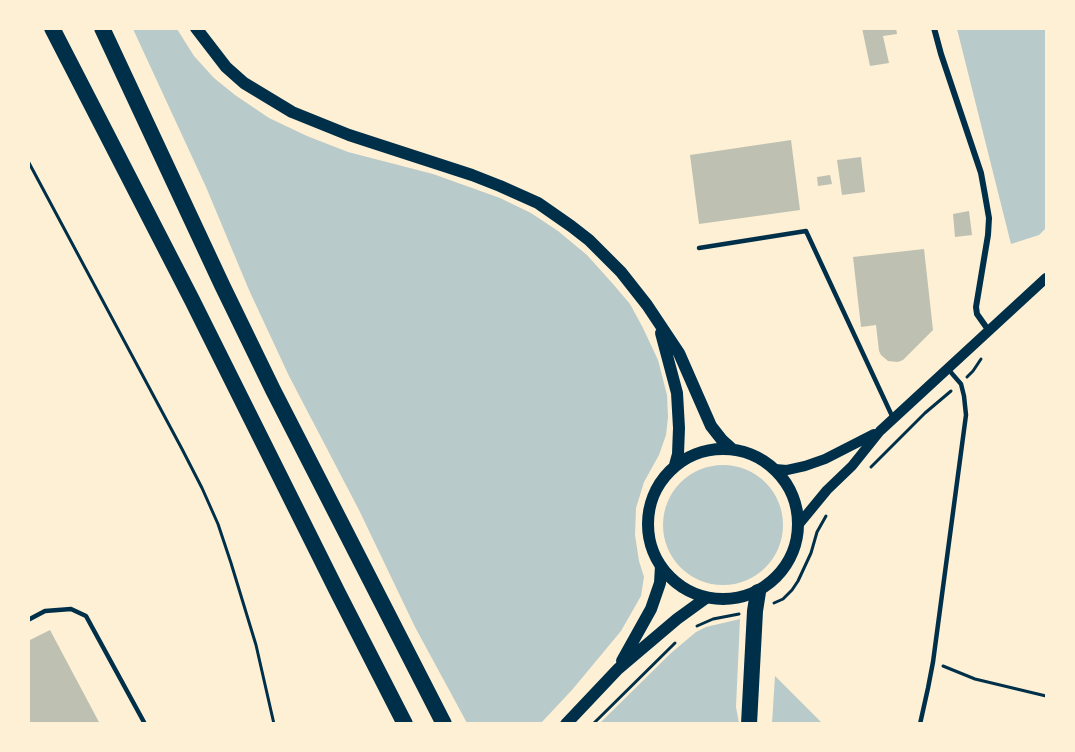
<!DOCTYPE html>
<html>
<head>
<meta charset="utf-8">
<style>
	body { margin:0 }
	#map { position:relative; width:1075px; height:752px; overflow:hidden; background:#fdf0d5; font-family:Cabin,sans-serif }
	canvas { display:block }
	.frame { position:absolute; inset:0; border:30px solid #fdf0d5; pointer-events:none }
</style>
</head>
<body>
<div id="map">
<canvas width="1075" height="752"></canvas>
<div class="frame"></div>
</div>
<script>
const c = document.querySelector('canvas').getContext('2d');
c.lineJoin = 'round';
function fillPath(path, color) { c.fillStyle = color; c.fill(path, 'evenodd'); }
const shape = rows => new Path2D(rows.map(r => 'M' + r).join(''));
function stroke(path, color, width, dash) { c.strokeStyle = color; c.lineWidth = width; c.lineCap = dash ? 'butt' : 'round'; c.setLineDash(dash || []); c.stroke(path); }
const green = shape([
	[133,29,177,29,194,56,214,78,235,95,269,118,307,136,348,152,433,174,500,198,531,213,558,231,587,255,613,284,630,304,643,328,658,360,667,395,668,417,666,435,659,455,644,482,636,508,635,535,639,561,644,577,641,596,621,631,572,690,541,723,467,723,415,627,359,510,289,376,249,290,206,187],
	[957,29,1046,29,1046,228,1039,235,1011,244],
	'663 525a60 60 0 1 1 120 0a60 60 0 1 1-120 0Z',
	[740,619,736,707,739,723,600,723,671,653,696,632,706,627],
	[775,676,822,723,823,723,772,723]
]);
const building = shape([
	[862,28,896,28,897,34,883,36,889,63,870,66],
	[791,140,800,210,699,224,690,155],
	[861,157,865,192,842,195,837,160],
	[830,175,832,184,818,186,817,177],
	[969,211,972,235,955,237,953,214],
	[924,249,933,330,903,360,898,362,888,361,881,355,879,351,876,325,861,327,853,257],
	[50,630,100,724,28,724,28,641]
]);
const path = shape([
	[28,161,182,449,202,488,218,524,231,563,256,645,274,724],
	[967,377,973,371,981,359],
	[871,467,925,413,951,391],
	[774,603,783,599,792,590,798,581,811,553,817,532,826,516],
	[697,626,713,619,739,614],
	[943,666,975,679,1046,696],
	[593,724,675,643]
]);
const service = shape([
	[699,248,806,231,893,418],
	[28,620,45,611,71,609,86,616,145,724],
	[920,724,928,688,933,662,966,415,964,396,961,384,948,369]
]);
const minor = shape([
	[934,28,941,54,981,173,985,195,989,218,988,235,976,307,977,314,989,331]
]);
const tertiary = shape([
	[775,469,787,470,805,466,825,459,874,434],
	[799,524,827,490,852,466,880,431,1046,278]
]);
const secondary = shape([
	[196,28,226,67,244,83,292,112,349,135,472,175,500,186,538,203,571,226,589,240,621,272,647,305,679,353,711,426,722,440,732,449],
	[661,333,677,393,679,428,678,454,675,465],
	'648 524a75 75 0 1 1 150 0a75 75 0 1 1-150 0Z',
	[622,661,651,609,660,583,661,566],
	[566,724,618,669,677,619,706,598]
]);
const trunk = shape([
	[52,28,192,300,338,593,405,724],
	[102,28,222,285,273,390,444,724],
	[749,724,755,611,758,592]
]);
fillPath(green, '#b9caca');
fillPath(building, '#bec0b2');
stroke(path, '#003049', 3);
stroke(service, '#003049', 4.5);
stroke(minor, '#003049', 6);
stroke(tertiary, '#003049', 10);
stroke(secondary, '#003049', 12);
stroke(trunk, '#003049', 16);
</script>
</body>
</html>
